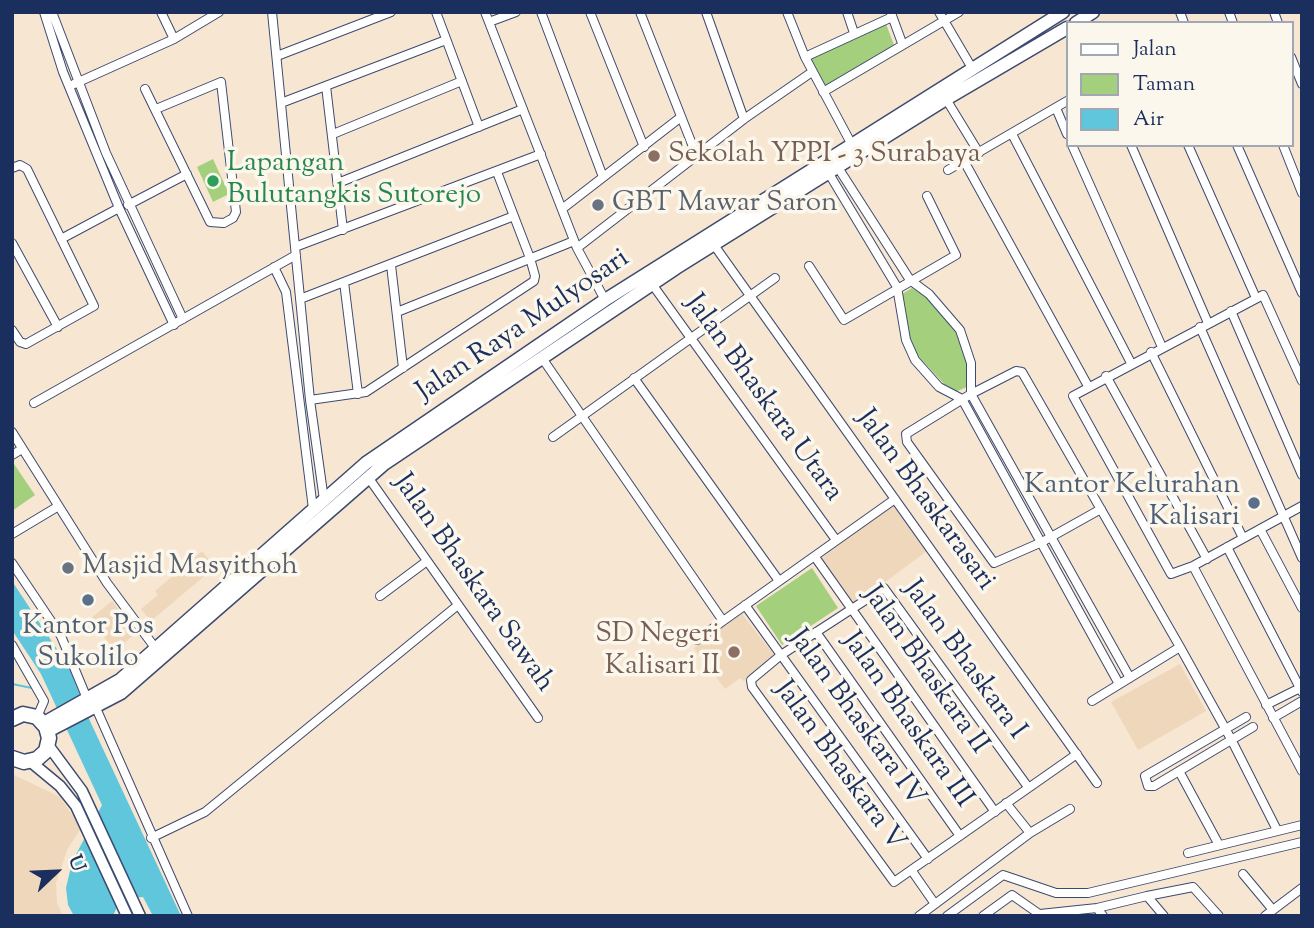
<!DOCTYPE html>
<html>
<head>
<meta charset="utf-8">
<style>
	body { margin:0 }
	#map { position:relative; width:1314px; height:928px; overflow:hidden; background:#f7e6d1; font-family:"Sorts Mill Goudy",serif }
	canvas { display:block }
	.frame { position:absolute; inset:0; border:14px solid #1b2f5e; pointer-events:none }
	.legend { position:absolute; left:1066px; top:21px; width:228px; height:126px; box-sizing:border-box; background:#fbf7ec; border:2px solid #a1a7b3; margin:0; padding:9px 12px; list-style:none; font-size:21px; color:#1b2f5e }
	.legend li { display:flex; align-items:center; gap:14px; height:35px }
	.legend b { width:35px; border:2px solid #a1a7b3 }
	.north { position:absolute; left:21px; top:837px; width:70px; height:70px; -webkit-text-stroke:5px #fbf7ec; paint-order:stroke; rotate:67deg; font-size:19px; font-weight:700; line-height:28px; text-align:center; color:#1b2f5e }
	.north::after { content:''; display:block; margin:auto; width:24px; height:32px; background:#1b2f5e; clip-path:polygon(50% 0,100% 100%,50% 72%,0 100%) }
</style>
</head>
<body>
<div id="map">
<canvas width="1314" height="928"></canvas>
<div class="frame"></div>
<ul class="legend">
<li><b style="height:9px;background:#fff"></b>Jalan</li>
<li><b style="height:19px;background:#a4d07d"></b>Taman</li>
<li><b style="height:19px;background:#5fc6dc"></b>Air</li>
</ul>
<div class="north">U</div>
</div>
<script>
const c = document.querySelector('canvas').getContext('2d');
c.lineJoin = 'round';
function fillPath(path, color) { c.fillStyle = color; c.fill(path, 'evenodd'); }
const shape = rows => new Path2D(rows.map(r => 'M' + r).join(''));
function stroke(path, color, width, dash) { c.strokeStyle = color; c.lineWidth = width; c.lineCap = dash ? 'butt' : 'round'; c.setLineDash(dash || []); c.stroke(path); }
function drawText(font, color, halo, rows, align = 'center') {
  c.font = font + ' "Sorts Mill Goudy",serif'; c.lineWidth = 7; c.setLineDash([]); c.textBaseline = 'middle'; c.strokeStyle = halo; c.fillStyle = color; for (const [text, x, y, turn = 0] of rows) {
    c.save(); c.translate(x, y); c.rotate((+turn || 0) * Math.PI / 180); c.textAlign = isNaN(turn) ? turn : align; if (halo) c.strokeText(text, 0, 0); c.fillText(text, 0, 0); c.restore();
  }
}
const built = shape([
	[893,505,927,551,854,605,820,559],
	[202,551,215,567,151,621,141,609,158,595,155,591],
	[112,601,136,633,115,651,90,619],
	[742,614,775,656,744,681,740,678,725,689,694,648],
	[1180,664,1206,711,1138,750,1111,702],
	[12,774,60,797,81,828,67,850,56,883,57,903,63,916,12,916]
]);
const green = shape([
	[886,24,894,45,824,88,807,58],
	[213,159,229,194,213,202,197,167],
	[912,288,928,298,956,333,966,359,967,387,955,392,948,388,916,354,905,324,902,304,902,294],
	[12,461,35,495,12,511],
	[812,568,838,608,782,645,756,606]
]);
const water = shape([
	[12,581,70,669,90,721,181,916,153,916,143,897,131,898,117,907,113,916,74,916,68,905,66,888,72,862,102,805,41,674,12,630]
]);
const stream = shape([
	[12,684,32,688]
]);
const minor = shape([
	[44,12,63,72,119,208,174,325],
	[52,12,106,153,183,319],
	[161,12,174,39],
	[272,12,310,400,324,500],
	[436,12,479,127],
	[485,12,577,248,605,300],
	[541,12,603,177],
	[590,12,644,147],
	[640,12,697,157],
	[706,12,744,119],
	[787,12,805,57,852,145],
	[847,12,854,33],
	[939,12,972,68],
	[1180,12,1184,23],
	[1229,12,1233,23],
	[1274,12,1278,23],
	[891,13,902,43],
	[489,22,516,12],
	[277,56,391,12],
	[805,57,892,17],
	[1291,57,1302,84],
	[74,84,174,39,219,12],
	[326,86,343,230],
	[145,89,210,222,224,223,233,218,236,212,221,82,156,109],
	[823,92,959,12],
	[946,99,979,153],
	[281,103,446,40],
	[1056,108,1067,134],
	[333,134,462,81],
	[1012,134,1131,363],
	[1072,145,1162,347],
	[1131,145,1208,323],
	[1188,145,1256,298],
	[1237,145,1302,293],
	[1283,145,1302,193],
	[964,161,1088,386],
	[837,166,910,280,929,294,960,330,971,363,971,394,1130,678],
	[12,168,20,165,27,169,94,306,26,344,20,342,12,330],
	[948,170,1067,101],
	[828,172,897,287,906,340,915,360,939,387,962,399,1119,684],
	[338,183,523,109],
	[128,205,187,174],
	[562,209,681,117],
	[61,239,119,208],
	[12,243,58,327],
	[714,245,1097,783],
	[295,247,541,154],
	[577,248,744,119,812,72],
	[391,265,403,368],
	[809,266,844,320,956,255,927,196],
	[274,267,286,292,313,509],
	[344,282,358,394],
	[652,284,836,540],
	[300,299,514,216],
	[1231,311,1302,475],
	[397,312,574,241],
	[1200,327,1302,558],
	[1151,352,1243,538],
	[542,358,723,621,895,499],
	[1106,376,1207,559],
	[634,378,779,581],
	[1302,381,1263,295,1073,396,1171,574,1193,566,1302,506],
	[310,400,366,392,534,281,535,276,530,258,497,172],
	[34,403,296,255],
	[12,432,107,583,156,649],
	[553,437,775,278],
	[12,455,22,449],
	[368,477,538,718],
	[1101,509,1042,542,994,563,907,442,906,434,971,394,1016,371,1022,372,1180,647,1231,739,1277,830],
	[1260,529,1302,608],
	[12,534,57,507],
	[1227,547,1302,692],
	[815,557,995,812],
	[12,563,61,636,88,701],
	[1193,566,1302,771],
	[380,596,427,561],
	[745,605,928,859],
	[816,632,960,836],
	[697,640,723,621],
	[12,645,44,701,37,717],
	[1092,701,1180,647],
	[1266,705,1302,687],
	[96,708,188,916],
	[1246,717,1145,776,1148,786,1154,786,1253,727],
	[1273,718,1302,701],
	[1179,771,1219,845],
	[1028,787,884,588,781,655,751,680,752,687,894,882,1077,754],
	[1006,803,1030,833],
	[151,838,205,812,458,605],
	[1188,853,1302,825],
	[912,871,935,904],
	[1243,874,1273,910],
	[1147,896,1193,887,1219,916],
	[1097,908,1147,896,1164,916],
	[1040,914,1097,908,1103,916],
	[919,916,1030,833,1070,809],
	[947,916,1003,875,1056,893,1088,893,1302,842],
	[983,916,1012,895,1042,916],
	[1265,916,1302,888]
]);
const tertiary = shape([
	[48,745,82,791,140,916],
	[31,762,60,786,76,806,127,916]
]);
const secondary = shape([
	[1076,23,1093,12],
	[44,723,120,680,366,463,605,300,1063,12],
	[48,731,121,693,384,464,676,268,946,99,1067,28]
]);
const primary = shape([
	[12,719,23,714,37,717,46,727,49,738,46,751,37,759,24,762,12,758]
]);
const markers = [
	[654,156,7,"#8d6e63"],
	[213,181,7,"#2e9e5b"],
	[598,205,7,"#6b7280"],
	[1254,503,7,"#5c6f8a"],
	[68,568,7,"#6b7280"],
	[88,600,7,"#5c6f8a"],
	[734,652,7,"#8d6e63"]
];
const educationNames = [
	["Sekolah YPPI - 3 Surabaya",668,156],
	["SD Negeri",720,636,"right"],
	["Kalisari II",720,668,"right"]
];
const leisureNames = [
	["Lapangan",227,165],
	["Bulutangkis Sutorejo",227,197]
];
const worshipNames = [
	["GBT Mawar Saron",612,205],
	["Masjid Masyithoh",82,568]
];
const streetNames = [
	["Jalan Raya Mulyosari",524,327,-34],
	["Jalan Bhaskara Utara",762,399,54],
	["Jalan Bhaskarasari",924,501,54],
	["Jalan Bhaskara Sawah",472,584,55],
	["Jalan Bhaskara I",963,661,54],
	["Jalan Bhaskara II",924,671,55],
	["Jalan Bhaskara IV",855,719,54],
	["Jalan Bhaskara III",906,721,55],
	["Jalan Bhaskara V",838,767,54]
];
const serviceNames = [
	["Kantor Kelurahan",1240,487],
	["Kalisari",1240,519],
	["Kantor Pos",88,628,"center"],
	["Sukolilo",88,660,"center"]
];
fillPath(built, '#eed7bb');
fillPath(green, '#a4d07d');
fillPath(water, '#5fc6dc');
stroke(stream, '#5fc6dc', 2);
stroke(minor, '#3c4a6f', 10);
stroke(tertiary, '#3c4a6f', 13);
stroke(secondary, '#3c4a6f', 15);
stroke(primary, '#3c4a6f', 17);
stroke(minor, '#fff', 8);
stroke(tertiary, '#fff', 10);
stroke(secondary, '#fff', 12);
stroke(primary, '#fff', 14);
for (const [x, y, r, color] of markers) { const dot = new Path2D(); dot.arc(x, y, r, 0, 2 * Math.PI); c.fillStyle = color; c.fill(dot); stroke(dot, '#fbf7ec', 2.5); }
drawText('28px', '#785e54', '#fbf7ec', educationNames, 'left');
drawText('28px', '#27864d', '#fbf7ec', leisureNames, 'left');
drawText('28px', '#5b616d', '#fbf7ec', worshipNames, 'left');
drawText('28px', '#1b2f5e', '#fbf7ec', streetNames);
drawText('28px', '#4e5e75', '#fbf7ec', serviceNames, 'right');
</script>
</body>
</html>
